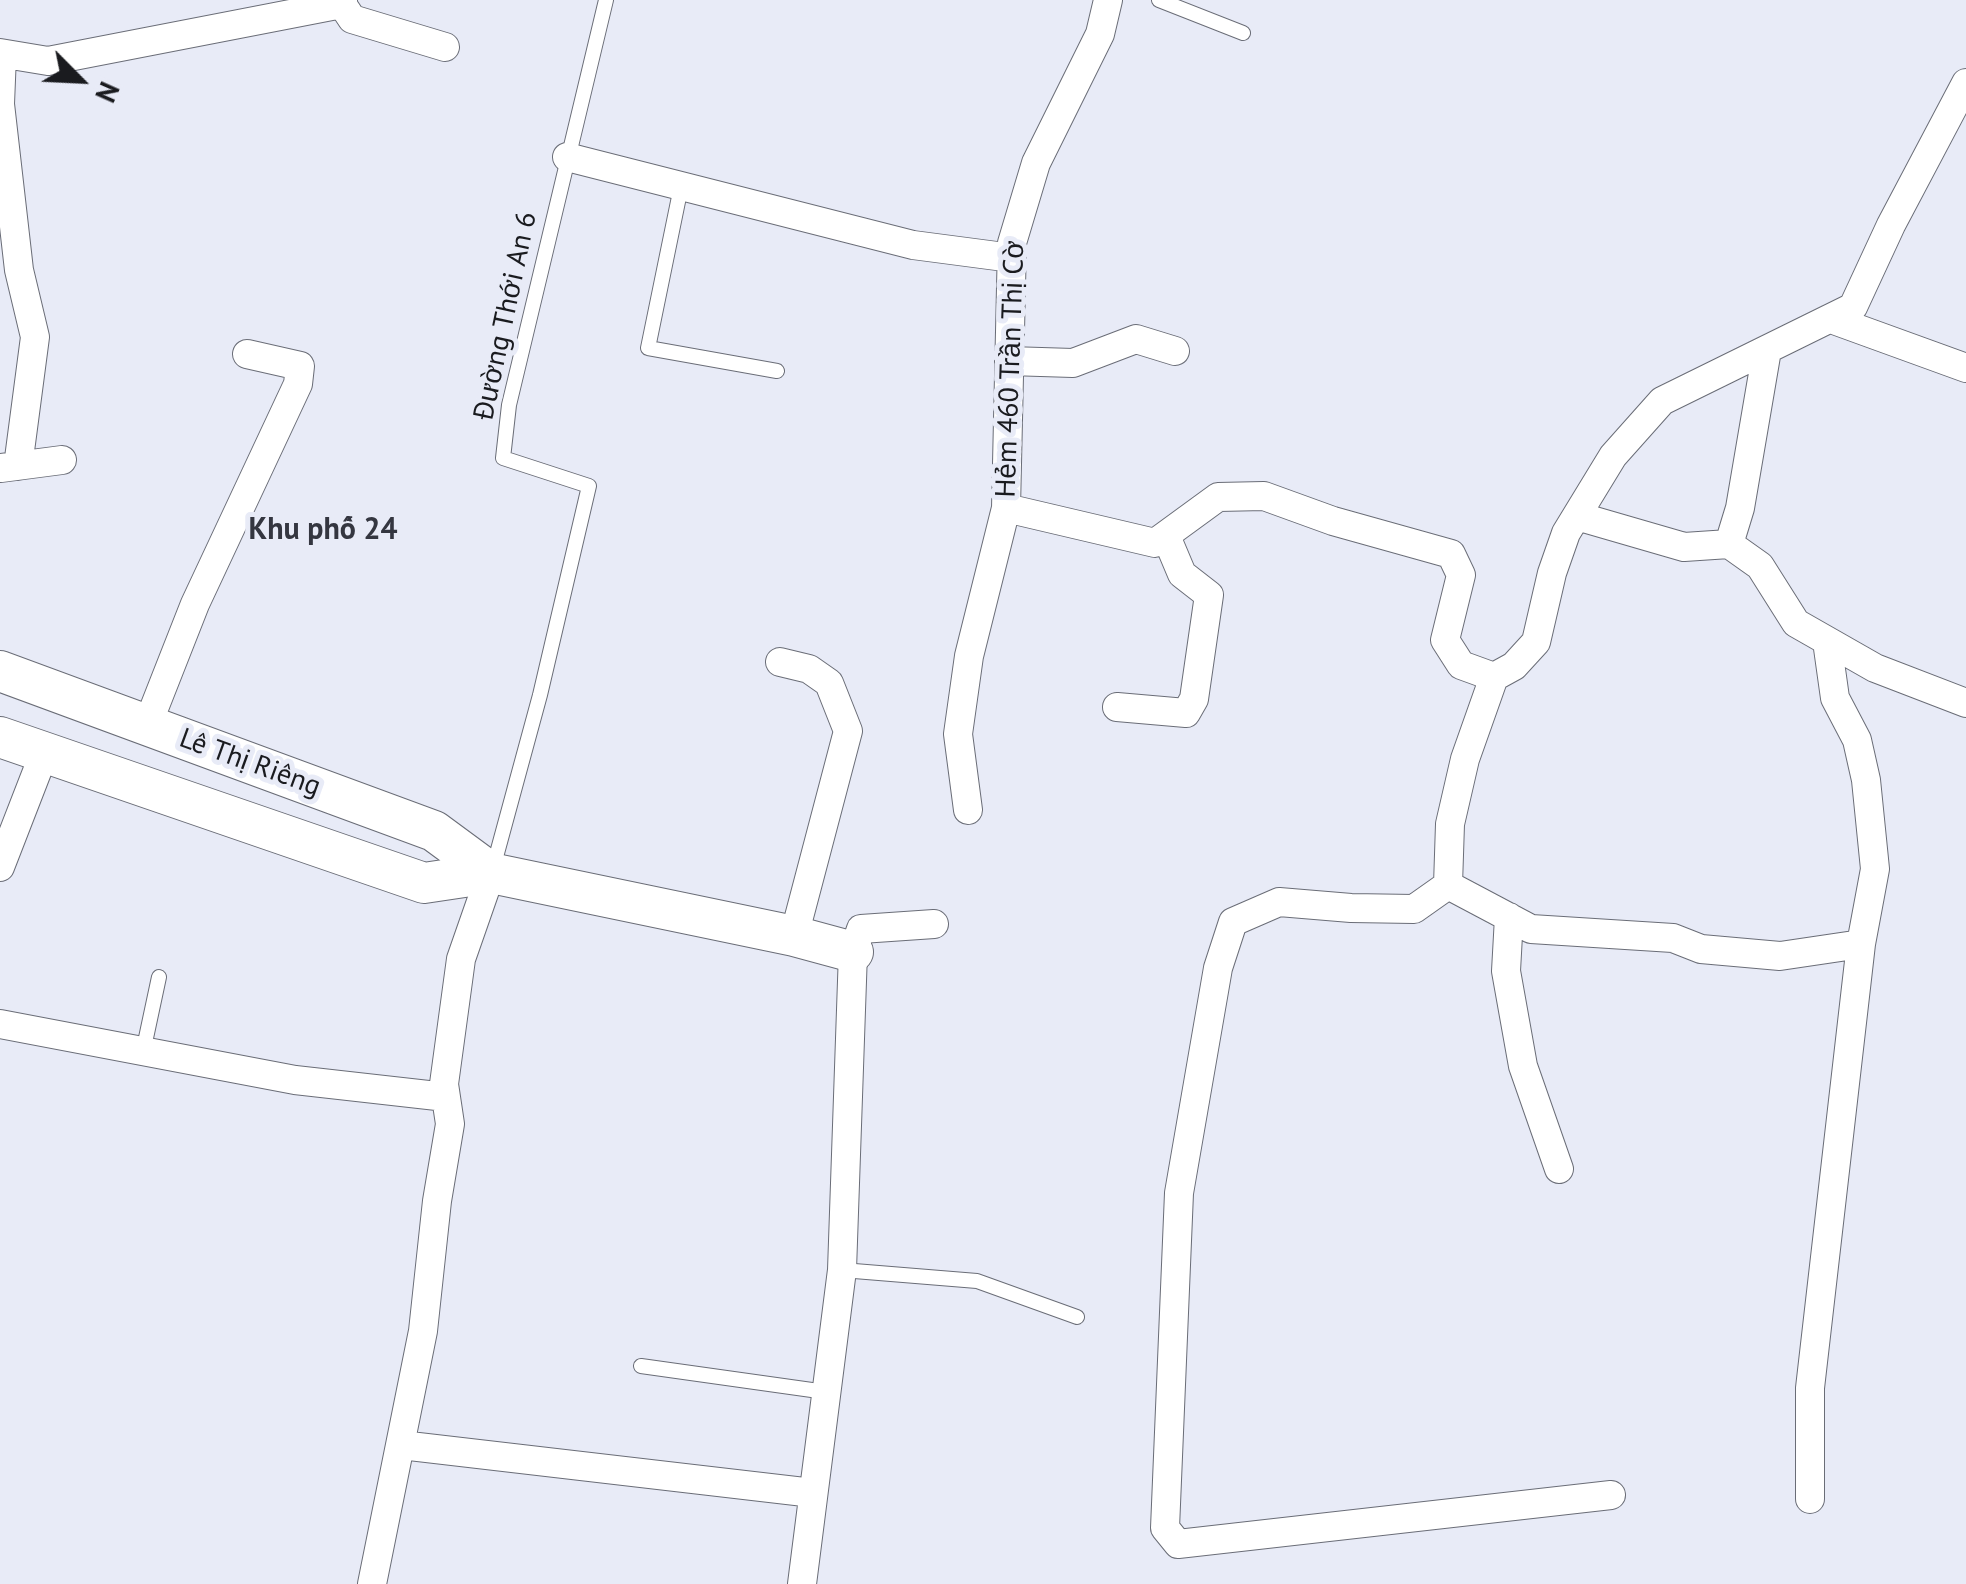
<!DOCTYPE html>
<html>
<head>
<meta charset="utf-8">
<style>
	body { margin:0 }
	#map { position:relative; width:1966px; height:1584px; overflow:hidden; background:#e8ebf7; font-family:"PT Sans",sans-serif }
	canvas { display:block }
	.north { position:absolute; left:30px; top:30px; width:100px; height:100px; -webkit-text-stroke:8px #e8ebf7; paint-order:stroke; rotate:114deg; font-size:28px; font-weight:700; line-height:40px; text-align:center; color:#1a1b1f }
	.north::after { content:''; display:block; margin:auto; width:35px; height:45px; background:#1a1b1f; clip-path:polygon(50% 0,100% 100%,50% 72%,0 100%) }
</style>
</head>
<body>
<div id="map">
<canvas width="1966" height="1584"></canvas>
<div class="north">N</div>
</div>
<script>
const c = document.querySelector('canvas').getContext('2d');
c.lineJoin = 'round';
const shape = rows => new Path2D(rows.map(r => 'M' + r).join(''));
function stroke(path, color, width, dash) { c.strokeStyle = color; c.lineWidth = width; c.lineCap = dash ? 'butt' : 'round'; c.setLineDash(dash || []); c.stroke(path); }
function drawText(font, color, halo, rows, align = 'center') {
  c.font = font + ' "PT Sans",sans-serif'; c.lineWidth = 10; c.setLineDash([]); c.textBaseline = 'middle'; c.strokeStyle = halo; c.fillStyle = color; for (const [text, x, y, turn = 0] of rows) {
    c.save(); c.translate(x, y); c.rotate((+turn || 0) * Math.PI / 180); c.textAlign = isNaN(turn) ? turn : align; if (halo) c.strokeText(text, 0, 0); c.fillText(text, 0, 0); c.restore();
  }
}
const lane = shape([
	[1159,0,1243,33],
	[681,187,648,348,777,371],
	[493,868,540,695,589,486,503,458,509,405,606,0],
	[143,1052,159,977],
	[842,1270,977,1281,1077,1317],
	[641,1366,826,1392]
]);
const street = shape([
	[342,4,352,19,445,47],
	[0,53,48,61,342,4,343,0],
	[2,55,0,104,19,270,35,337,18,466],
	[567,157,913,245,1012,258],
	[1831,319,1966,368],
	[1009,361,1073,363,1136,339,1175,351],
	[1,468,62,460],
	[1006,508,1155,543,1218,497,1264,496,1333,521,1451,554,1461,575,1445,640,1461,665,1494,677,1514,666,1536,642,1552,573,1566,533,1613,456,1662,401,1853,307,1891,225,1966,83],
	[1577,516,1684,547,1729,544,1740,508,1767,350],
	[1729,544,1760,566,1796,623,1875,668,1966,703],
	[1827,641,1835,698,1857,740,1866,780,1875,869,1861,944],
	[780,662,809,669,829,683,848,731,794,936],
	[1494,677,1465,759,1450,824,1448,885,1414,909,1351,908,1279,902,1233,922,1218,968,1179,1193,1165,1528,1178,1544,1611,1495],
	[1117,707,1186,713,1194,699,1209,595,1182,574,1166,536],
	[147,726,195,604,298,384,300,366,247,354],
	[968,810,958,734,969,656,1006,508,1012,243,1036,163,1100,34,1108,0],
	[0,867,45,751],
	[1448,885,1531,929,1673,938,1701,949,1780,956,1861,944,1810,1388,1810,1499],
	[1509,917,1506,971,1523,1066,1559,1169],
	[0,1024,295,1080,446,1097],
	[401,1445,813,1493],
	[372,1584,423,1331,437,1201,450,1124,444,1084,461,959,491,873],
	[802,1584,842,1270,853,952,861,929,934,924]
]);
const secondary = shape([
	[0,671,434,831,491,873],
	[0,737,424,883,491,873,794,936,853,952]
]);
const streetNames = [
	["Đường Thới An 6",506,316,-78],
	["Hẻm 460 Trần Thị Cờ",1011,369,-88],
	["Lê Thị Riêng",250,763,20]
];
const neighbourhoodNames = [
	["Khu phố 24",323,530]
];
stroke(lane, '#6a6d77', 16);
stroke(street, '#6a6d77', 30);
stroke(secondary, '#6a6d77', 42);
stroke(lane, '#fff', 14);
stroke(street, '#fff', 28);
stroke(secondary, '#fff', 40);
drawText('28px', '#1a1b1f', '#e8ebf7', streetNames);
drawText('bold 30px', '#343640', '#e8ebf7', neighbourhoodNames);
</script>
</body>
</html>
